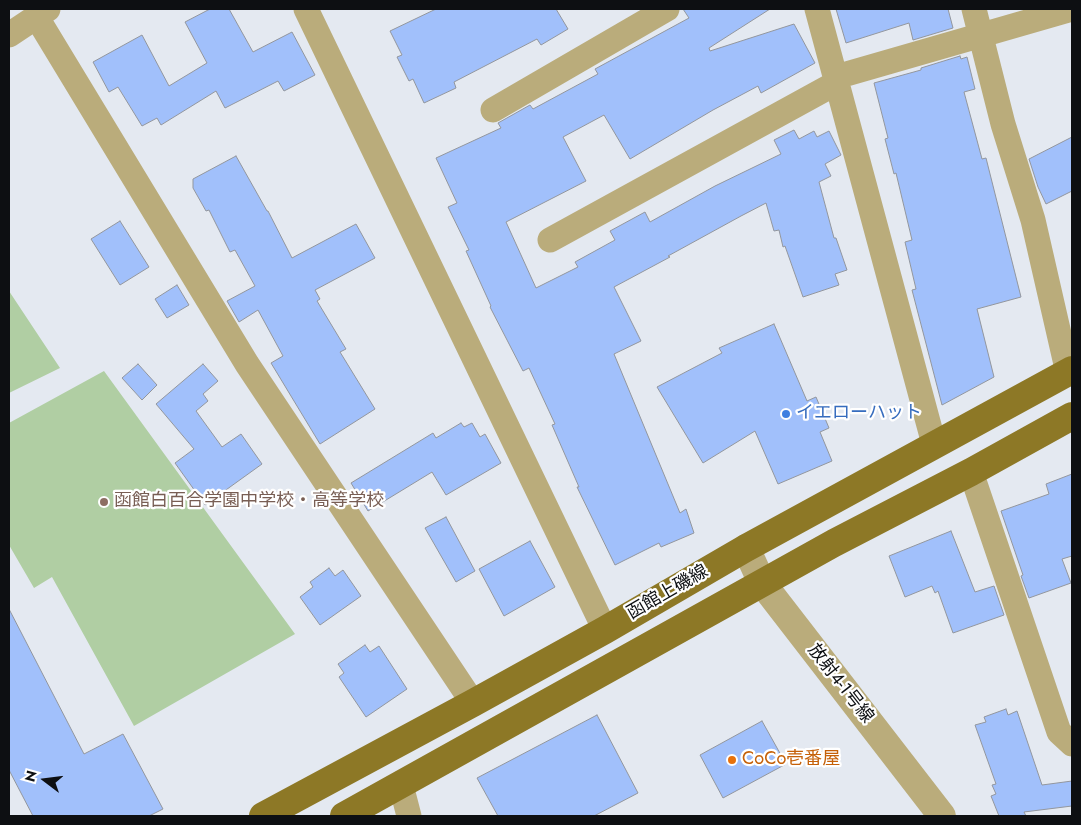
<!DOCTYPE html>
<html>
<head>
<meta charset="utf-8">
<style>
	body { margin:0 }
	#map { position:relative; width:1081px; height:825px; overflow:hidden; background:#e4e9f1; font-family:Jost,sans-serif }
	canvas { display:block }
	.frame { position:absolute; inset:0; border:10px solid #0d0f12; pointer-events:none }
	.north { position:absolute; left:20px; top:755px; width:50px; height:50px; -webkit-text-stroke:4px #fff; paint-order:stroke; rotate:285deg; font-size:14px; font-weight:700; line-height:20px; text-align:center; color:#0d0f12 }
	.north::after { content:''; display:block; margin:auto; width:18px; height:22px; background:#0d0f12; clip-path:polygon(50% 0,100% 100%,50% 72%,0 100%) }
</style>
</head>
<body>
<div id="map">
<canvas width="1081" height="825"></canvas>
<div class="frame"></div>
<div class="north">N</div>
</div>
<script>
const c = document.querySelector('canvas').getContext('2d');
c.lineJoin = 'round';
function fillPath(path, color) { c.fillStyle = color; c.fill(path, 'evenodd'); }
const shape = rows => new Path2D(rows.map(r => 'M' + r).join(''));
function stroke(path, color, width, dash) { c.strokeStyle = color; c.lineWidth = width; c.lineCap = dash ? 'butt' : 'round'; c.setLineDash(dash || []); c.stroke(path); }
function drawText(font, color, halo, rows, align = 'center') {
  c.font = font + ' Jost,"Noto Sans JP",sans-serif'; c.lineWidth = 4.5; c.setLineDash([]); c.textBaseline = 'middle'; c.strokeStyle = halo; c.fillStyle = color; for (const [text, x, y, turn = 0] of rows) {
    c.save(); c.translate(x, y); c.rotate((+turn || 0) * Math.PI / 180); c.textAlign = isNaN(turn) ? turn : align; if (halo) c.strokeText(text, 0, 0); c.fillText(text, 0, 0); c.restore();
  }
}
const green = shape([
	[9,291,60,368,9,393],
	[104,371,295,634,134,726,52,577,34,588,9,545,9,423]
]);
const building = shape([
	[210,9,229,9,253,52,292,32,315,75,284,91,278,81,225,108,216,91,161,125,157,118,142,126,118,87,109,92,93,62,142,35,169,86,207,63,185,22,210,9],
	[436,9,556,9,568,29,541,45,537,39,454,82,456,88,424,103,413,79,409,81,397,57,402,55,390,31,436,9],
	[683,9,770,9,709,48,710,51,794,24,815,63,761,93,758,86,713,110,630,159,604,115,563,137,586,181,506,222,536,288,578,267,575,262,615,240,610,231,645,212,650,222,715,186,781,154,774,140,794,130,799,139,814,131,817,137,829,131,841,155,825,164,831,176,819,182,834,238,836,238,847,270,835,274,839,285,803,297,785,246,783,247,779,230,774,231,766,203,741,216,668,256,670,257,614,287,641,341,614,354,680,513,686,509,694,533,661,547,659,543,615,565,577,487,579,487,552,425,555,424,529,368,523,371,490,307,491,306,466,251,469,250,448,207,457,203,436,158,501,128,498,123,530,105,533,109,598,74,595,69,689,18,683,9],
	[836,9,948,9,953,28,913,40,909,23,846,43,836,9],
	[960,56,961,59,967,57,975,89,964,92,982,159,986,158,1021,297,977,309,994,377,942,405,912,290,916,289,905,242,912,240,896,173,894,174,885,139,888,138,874,83,921,70,921,68,960,56],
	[1072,137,1072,191,1046,204,1038,187,1029,159,1072,137],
	[236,156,267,211,268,211,292,258,356,224,375,258,315,290,320,299,317,301,346,349,340,352,375,409,320,444,271,363,283,356,258,310,239,322,227,301,255,286,235,250,230,252,209,210,206,211,193,188,193,179,236,156],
	[120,221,149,267,120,285,91,239,120,221],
	[177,285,189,305,167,318,155,299,177,285],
	[774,324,807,401,816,397,829,428,820,432,832,461,778,484,755,431,703,463,657,387,722,353,719,348,774,324],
	[138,364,157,385,142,400,122,378,138,364],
	[203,364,218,381,203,394,208,401,196,411,222,447,241,434,262,464,205,505,175,463,194,449,156,404,203,364],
	[461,423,464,427,472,423,480,437,485,434,501,463,446,495,432,472,368,511,351,483,433,433,436,438,461,423],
	[1072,474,1072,556,1062,559,1071,583,1029,598,1021,576,1023,575,1001,511,1049,494,1046,484,1072,474],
	[446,517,475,571,456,582,425,528,446,517],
	[951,531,975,592,994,586,1004,615,953,633,938,591,935,593,932,586,905,597,889,556,951,531],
	[530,541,555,587,504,616,479,569,530,541],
	[329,568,335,576,343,570,361,596,320,625,300,597,313,587,310,582,329,568],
	[9,609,84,754,123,734,163,809,149,816,33,816,9,770,9,609],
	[365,645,370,652,379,646,407,689,366,717,339,677,344,673,338,664,365,645],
	[1006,709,1008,715,1017,711,1042,785,1072,781,1072,806,1024,812,1026,816,999,816,991,796,996,794,992,785,996,784,975,725,986,722,984,717,1006,709],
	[597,715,638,793,594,816,498,816,477,778,597,715],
	[762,721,786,764,723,798,700,755,762,721]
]);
const minor = shape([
	[306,9,605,630],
	[817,9,934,444],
	[974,9,1003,124,1033,220,1068,373],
	[36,16,247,364,473,703],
	[9,35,48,9],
	[836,77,1072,9],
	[493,110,667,9],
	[550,240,838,82],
	[971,472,1059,732,1072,744],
	[401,785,409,816]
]);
const tertiary = shape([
	[746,548,762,583,942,816]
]);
const primary = shape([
	[263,816,473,703,605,630,746,548,1072,370],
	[344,816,834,543,971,472,1072,416]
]);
const markers = [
	[786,414,5,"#3f7fe0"],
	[104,502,5,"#8d6e63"],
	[732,760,5,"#e8710a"]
];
const shopNames = [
	["イエローハット",796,414]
];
const educationNames = [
	["函館白百合学園中学校・高等学校",114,502]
];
const streetNames = [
	["函館上磯線",668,593,-30],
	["放射4-1号線",840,684,52]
];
const foodNames = [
	["CoCo壱番屋",742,760]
];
fillPath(green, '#b0cea3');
fillPath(building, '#a1c0fb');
stroke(building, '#92969d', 1);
stroke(minor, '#baac7b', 25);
stroke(tertiary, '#baac7b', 28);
stroke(primary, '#8d7826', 28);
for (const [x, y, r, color] of markers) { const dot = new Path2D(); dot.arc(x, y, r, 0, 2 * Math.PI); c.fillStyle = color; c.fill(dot); stroke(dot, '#fff', 2); }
drawText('18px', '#366cbe', '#fff', shopNames, 'left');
drawText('18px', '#785e54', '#fff', educationNames, 'left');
drawText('18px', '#0d0f12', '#fff', streetNames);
drawText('18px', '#c56008', '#fff', foodNames, 'left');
</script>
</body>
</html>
